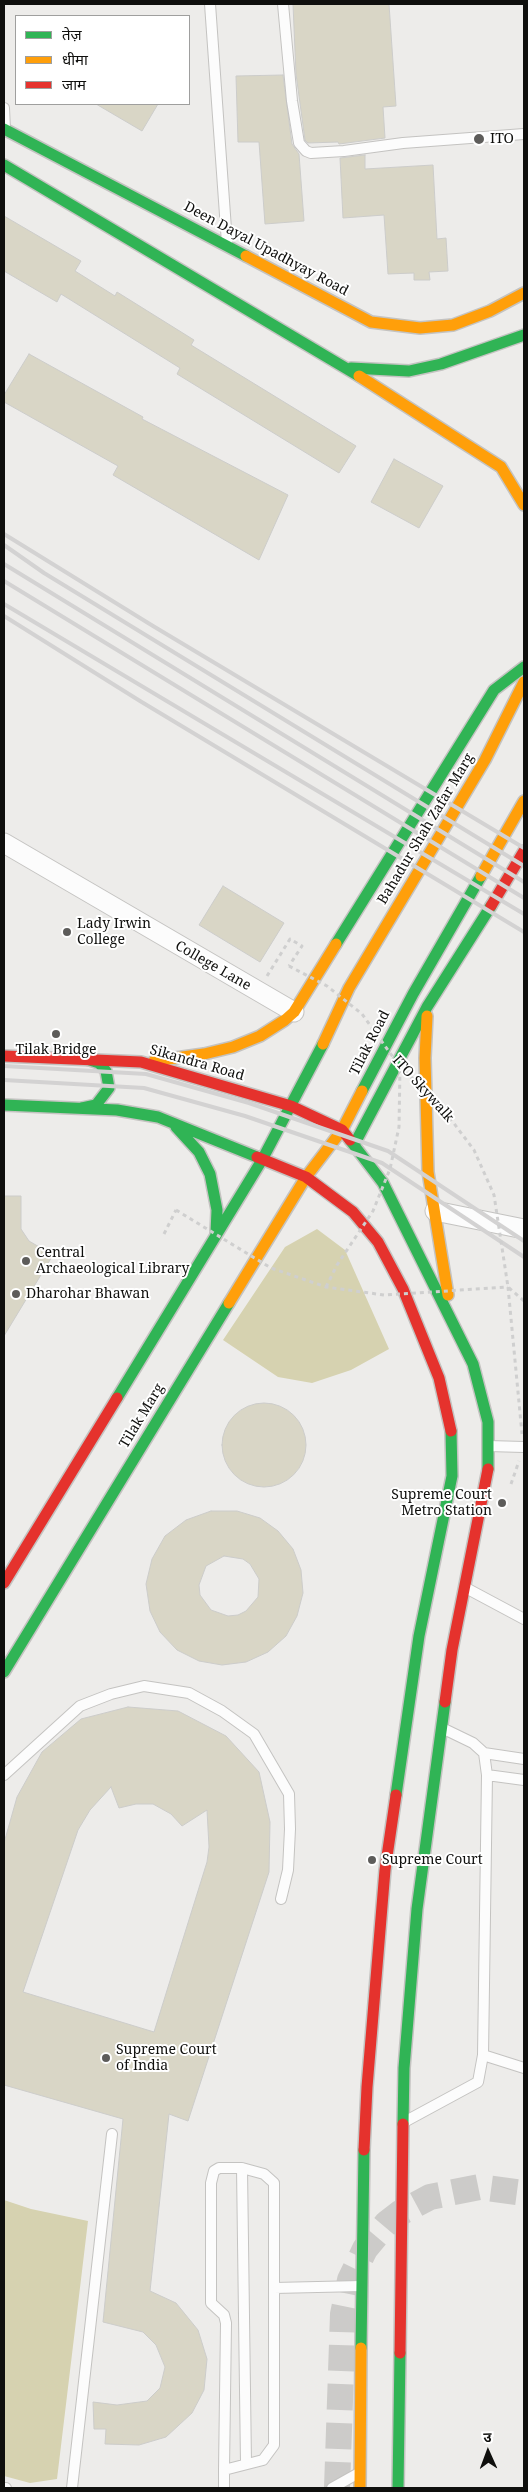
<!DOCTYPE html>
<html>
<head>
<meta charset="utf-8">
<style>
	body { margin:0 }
	#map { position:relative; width:528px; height:2492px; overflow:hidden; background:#edecea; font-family:"Noto Serif","Noto Sans Devanagari",serif }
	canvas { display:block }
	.frame { position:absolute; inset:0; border:5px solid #0f0f0d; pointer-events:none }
	.legend { position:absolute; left:15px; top:15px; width:175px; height:90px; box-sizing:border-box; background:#fff; border:1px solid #9f9f9e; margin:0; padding:6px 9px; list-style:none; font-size:15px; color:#0f0f0d }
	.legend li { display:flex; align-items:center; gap:10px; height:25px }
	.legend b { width:25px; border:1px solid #9f9f9e }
	.north { position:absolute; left:463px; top:2427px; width:50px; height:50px; -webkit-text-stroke:4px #fff; paint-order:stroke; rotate:358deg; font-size:14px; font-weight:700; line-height:20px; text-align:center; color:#0f0f0d }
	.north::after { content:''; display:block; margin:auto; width:18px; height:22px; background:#0f0f0d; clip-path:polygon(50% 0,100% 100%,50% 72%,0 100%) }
</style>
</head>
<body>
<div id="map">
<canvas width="528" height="2492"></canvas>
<div class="frame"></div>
<ul class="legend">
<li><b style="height:6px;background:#30b455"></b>तेज़</li>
<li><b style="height:6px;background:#ff9f0a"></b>धीमा</li>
<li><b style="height:6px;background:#e5322d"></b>जाम</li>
</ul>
<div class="north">उ</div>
</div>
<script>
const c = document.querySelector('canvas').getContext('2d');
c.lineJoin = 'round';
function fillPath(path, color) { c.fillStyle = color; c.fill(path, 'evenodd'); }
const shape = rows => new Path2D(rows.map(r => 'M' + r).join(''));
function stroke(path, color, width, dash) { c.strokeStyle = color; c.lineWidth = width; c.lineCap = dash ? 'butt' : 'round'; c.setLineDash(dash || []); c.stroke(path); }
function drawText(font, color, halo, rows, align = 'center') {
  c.font = font + ' "Noto Serif",serif'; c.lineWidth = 4; c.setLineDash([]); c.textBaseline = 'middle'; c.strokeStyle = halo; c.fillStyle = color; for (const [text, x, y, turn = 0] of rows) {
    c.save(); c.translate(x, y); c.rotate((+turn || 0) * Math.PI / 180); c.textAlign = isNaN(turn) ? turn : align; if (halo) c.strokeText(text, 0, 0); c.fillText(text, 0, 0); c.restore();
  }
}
const green = shape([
	[317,1229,345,1250,389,1349,351,1370,312,1383,278,1377,223,1340,285,1247],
	[4,2200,31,2209,88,2221,57,2479,30,2483,4,2476]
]);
const building = shape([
	[293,4,389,4,396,106,383,107,385,138,339,144,338,142,308,143,305,140,296,74,293,4],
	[283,75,292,144,299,154,304,221,265,224,259,142,238,142,236,76,283,75],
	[96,104,158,104,142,131,96,104],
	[365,155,365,169,433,165,437,239,446,238,448,271,429,272,430,280,414,280,414,273,388,274,384,215,343,218,340,158,365,155],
	[4,216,81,261,75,271,115,296,117,292,194,340,191,345,356,446,339,473,177,374,180,368,61,294,57,302,4,271,4,216],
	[29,354,143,417,142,419,288,495,259,560,113,475,118,466,4,402,4,395,29,354],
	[394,459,443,486,419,528,371,502,394,459],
	[223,886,284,923,260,962,199,925,223,886],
	[4,1196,21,1196,21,1229,29,1241,53,1255,4,1336,4,1196],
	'222 1445a42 42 0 1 1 84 0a42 42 0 1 1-84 0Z',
	[211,1511,237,1511,260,1518,278,1531,293,1549,301,1570,303,1593,297,1616,286,1636,268,1652,246,1662,222,1665,199,1661,177,1650,160,1632,150,1611,146,1584,152,1559,165,1536,186,1520,211,1511],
	[224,1556,243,1559,250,1564,259,1579,258,1597,246,1611,238,1615,228,1616,211,1610,200,1595,199,1585,206,1566,224,1556],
	[128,1707,178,1711,226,1736,259,1772,270,1822,269,1872,188,2121,169,2114,150,2291,176,2303,198,2330,207,2359,204,2390,192,2413,166,2437,139,2445,105,2444,106,2429,94,2429,93,2402,117,2405,147,2401,160,2388,165,2367,156,2345,143,2332,103,2322,123,2119,4,2085,4,1843,17,1797,42,1752,81,1719,128,1707],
	[111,1787,119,1808,136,1804,153,1804,171,1814,182,1826,207,1810,209,1847,207,1862,154,2032,23,1992,78,1830,90,1810,111,1787]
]);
const secondaryTunnel = shape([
	[337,2488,343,2314,350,2280,365,2249,387,2223,400,2213,430,2197,479,2187,524,2193]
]);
const path = shape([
	[267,976,290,939,302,946,289,966],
	[164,1234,176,1210],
	[508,1287,522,1434],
	[511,1484,519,1461]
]);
const lane = shape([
	[210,4,227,243],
	[283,4,292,101,299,143,306,151,311,153,344,151,403,143,524,134],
	[4,108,5,129],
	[488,1446,524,1447],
	[466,1588,524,1619],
	[484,1753,524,1759],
	[4,1775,80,1706,111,1694,144,1686,189,1693,222,1711,254,1734,289,1794,290,1829,288,1870,281,1899],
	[487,1775,524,1780],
	[483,2055,524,2068],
	[406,2121,478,2082,483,2055,487,1775,484,1753,473,1743,442,1728],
	[242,2168,246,2464],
	[274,2288,361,2286],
	[4,2488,6,2488],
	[72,2488,112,2134],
	[224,2488,224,2470,226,2323,224,2315,211,2303,211,2183,214,2171,219,2168,242,2168,264,2174,274,2183,274,2445,263,2460,224,2470],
	[332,2488,357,2474]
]);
const street = shape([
	[4,843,294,1012],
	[435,1211,524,1229]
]);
const fast = shape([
	[4,129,246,256],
	[4,165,359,376],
	[351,368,409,371,441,364,524,335],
	[336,944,494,690,524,667],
	[362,1091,413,994,481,876],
	[4,1105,117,1110,158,1117,257,1157],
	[82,1108,96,1105,109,1088,106,1071,99,1063,87,1059],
	[176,1127,199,1152,210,1174,217,1210,216,1233],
	[350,1140,383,1183,473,1364,488,1422,488,1469],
	[354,1145,427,1007,491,906],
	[117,1398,262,1160,323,1044],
	[4,1672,229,1303],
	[396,1795,419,1636,452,1476,451,1431],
	[403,2124,404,2068,417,1909,445,1702],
	[361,2348,364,2150],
	[398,2488,400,2353]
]);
const slow = shape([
	[246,256,371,322,420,328,453,325,490,311,524,293],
	[359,376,501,467,524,505],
	[481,876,524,801],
	[427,1016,425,1058,428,1172,448,1295],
	[323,1044,349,988,485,760,524,682],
	[154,1061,204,1054,233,1047,260,1036,285,1020,294,1012,336,944],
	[229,1303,306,1177,342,1130,362,1091],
	[360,2488,361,2348]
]);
const jam = shape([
	[491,906,524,851],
	[4,1056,141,1062,291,1106,342,1130,350,1140],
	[257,1157,306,1177,353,1212,378,1242,403,1289,439,1378,451,1431],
	[4,1583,117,1398],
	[445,1702,452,1650,488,1469],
	[364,2150,367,2087,385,1870,396,1795],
	[400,2353,403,2124]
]);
const rail = shape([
	[4,534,153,626,524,848],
	[4,545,44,573,524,866],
	[4,564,524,882],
	[4,581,524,898],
	[4,604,524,914],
	[4,616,140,701,524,932],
	[4,1066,146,1074,249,1103,388,1151,524,1241],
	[4,1080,144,1088,245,1116,382,1163,524,1257]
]);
const pathBridge = shape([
	[289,966,327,986,362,1014,400,1067,437,1101,474,1150,494,1195,508,1287,524,1301],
	[176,1210,271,1268,326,1287,384,1295,508,1287],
	[326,1287,337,1265,373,1211,390,1169,399,1127,400,1068]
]);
const markers = [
	[479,139,6,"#5d5c5a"],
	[67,932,5,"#5d5c5a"],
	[56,1034,5,"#5d5c5a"],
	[26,1261,5,"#5d5c5a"],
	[16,1294,5,"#5d5c5a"],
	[502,1503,5,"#5d5c5a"],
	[372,1860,5,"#5d5c5a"],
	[106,2058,5,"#5d5c5a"]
];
const poiNames = [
	["ITO",490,139],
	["Lady Irwin",77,924],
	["College",77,940],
	["Tilak Bridge",56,1050,"center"],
	["Central",36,1253],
	["Archaeological Library",36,1269],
	["Dharohar Bhawan",26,1294],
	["Supreme Court",492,1495,"right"],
	["Metro Station",492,1511,"right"],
	["Supreme Court",382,1860],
	["Supreme Court",116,2050],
	["of India",116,2066]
];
const streetNames = [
	["Deen Dayal Upadhyay Road",266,249,28],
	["Bahadur Shah Zafar Marg",426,829,-59],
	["College Lane",213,966,30],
	["Tilak Road",370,1043,-63],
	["Sikandra Road",197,1063,16],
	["ITO Skywalk",423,1089,48],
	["Tilak Marg",142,1416,-59]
];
fillPath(green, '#d6d2b0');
fillPath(building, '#d9d6c6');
stroke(building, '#ccccca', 1);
stroke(secondaryTunnel, '#cccbc9', 26, [26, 13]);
stroke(lane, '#c4c3c1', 12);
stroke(street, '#c4c3c1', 21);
stroke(fast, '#c4c3c1', 14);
stroke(slow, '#c4c3c1', 14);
stroke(jam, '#c4c3c1', 14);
stroke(path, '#cfcfcf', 3, [4, 4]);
stroke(lane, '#fcfcfc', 10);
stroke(street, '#fcfcfc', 19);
stroke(fast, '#30b455', 11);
stroke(slow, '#ff9f0a', 11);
stroke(jam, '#e5322d', 11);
stroke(rail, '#d3d2d2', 4);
stroke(pathBridge, '#cfcfcf', 3, [4, 4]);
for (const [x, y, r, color] of markers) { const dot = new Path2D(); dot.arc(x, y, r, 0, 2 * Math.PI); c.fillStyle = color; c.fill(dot); stroke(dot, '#fff', 2); }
drawText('14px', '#0f0f0d', '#fff', poiNames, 'left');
drawText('14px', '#0f0f0d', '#fff', streetNames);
</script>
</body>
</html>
